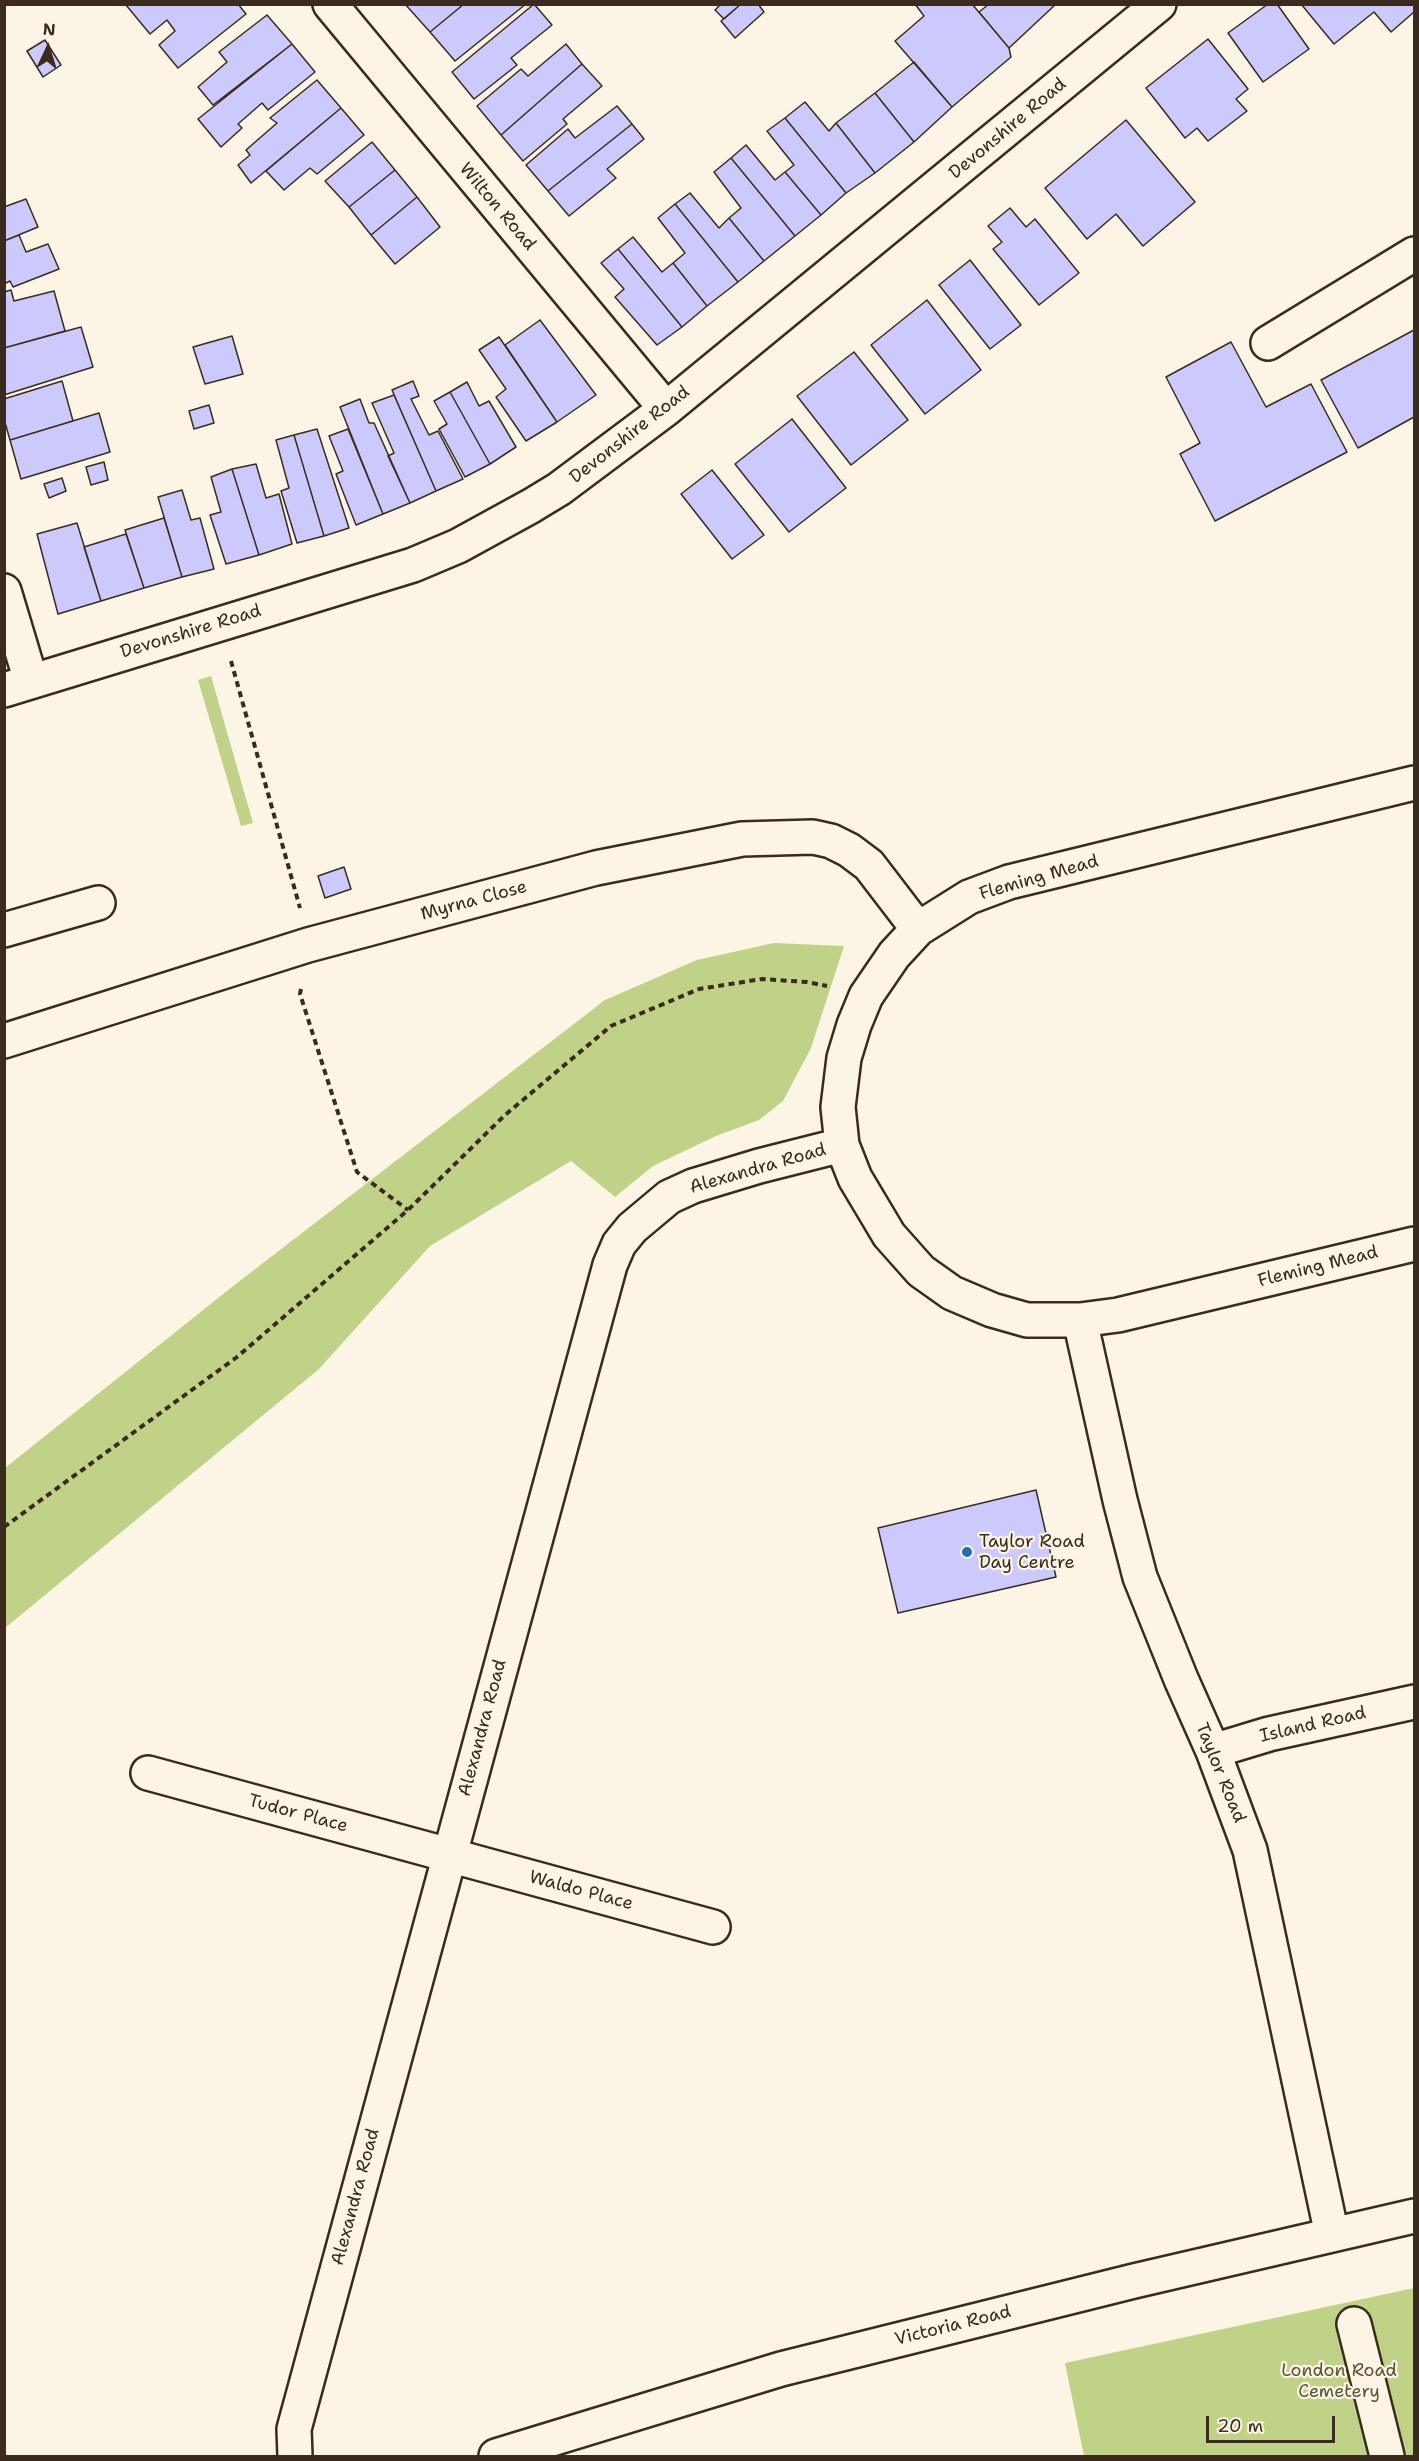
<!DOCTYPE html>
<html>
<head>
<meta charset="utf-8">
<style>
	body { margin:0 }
	#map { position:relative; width:1419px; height:2461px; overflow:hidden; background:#fcf5e5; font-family:"Shantell Sans",sans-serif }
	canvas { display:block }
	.frame { position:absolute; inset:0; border:6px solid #3b2a1e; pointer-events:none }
	.north { position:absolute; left:18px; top:18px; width:60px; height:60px; -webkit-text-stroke:4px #fcf5e5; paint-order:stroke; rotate:4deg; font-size:16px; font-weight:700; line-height:24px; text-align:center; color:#3b2a1e }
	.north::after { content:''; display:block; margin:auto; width:21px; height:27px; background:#3b2a1e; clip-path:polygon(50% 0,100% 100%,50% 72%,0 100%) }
	.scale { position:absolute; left:1206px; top:2416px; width:129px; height:27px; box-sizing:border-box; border:3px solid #3b2a1e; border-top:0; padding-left:8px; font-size:18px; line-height:21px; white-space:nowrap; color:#3b2a1e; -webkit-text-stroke:4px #fcf5e5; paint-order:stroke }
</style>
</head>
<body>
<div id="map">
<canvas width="1419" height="2461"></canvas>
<div class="frame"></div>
<div class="north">N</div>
<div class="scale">20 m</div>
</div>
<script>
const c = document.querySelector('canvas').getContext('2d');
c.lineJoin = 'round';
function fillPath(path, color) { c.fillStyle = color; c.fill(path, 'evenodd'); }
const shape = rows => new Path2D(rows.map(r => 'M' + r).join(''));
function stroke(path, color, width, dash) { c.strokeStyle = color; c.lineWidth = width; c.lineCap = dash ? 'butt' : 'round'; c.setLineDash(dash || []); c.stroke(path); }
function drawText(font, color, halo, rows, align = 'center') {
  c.font = font + ' "Shantell Sans",sans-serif'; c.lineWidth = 4.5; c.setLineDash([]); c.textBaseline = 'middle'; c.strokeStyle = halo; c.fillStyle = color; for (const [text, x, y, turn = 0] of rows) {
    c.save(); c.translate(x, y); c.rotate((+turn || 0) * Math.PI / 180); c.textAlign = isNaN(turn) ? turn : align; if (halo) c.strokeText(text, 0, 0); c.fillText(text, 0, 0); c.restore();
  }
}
const green = shape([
	[211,676,253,823,241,826,198,680],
	[774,943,844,946,811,1048,783,1101,759,1120,716,1136,653,1166,615,1197,571,1161,430,1246,319,1369,5,1628,5,1468,237,1283,605,1000,697,960],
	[1414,2288,1414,2456,1084,2456,1065,2363]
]);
const building = shape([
	[238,4,246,14,178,68,159,45,175,31,167,20,150,34,126,5,238,4],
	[405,4,464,4,430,32,405,4],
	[464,4,526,4,455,61,430,32,464,4],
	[534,4,552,25,511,58,517,65,474,99,452,72,534,4],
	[721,4,741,4,724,19,715,10,721,4],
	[741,4,758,4,764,12,735,38,721,21,741,4],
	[915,4,972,4,1009,48,1011,57,952,107,895,41,924,16,915,4],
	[989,4,1056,4,1009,48,979,12,989,4],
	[1268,4,1277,4,1309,49,1263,82,1228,33,1268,4],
	[1301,4,1414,4,1414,12,1391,32,1374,12,1334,44,1301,4],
	[267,15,292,44,213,105,198,87,227,62,219,52,267,15],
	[1208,39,1248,89,1236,99,1247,111,1208,141,1197,128,1185,138,1146,88,1208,39],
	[45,40,61,65,43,77,27,51,45,40],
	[292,44,315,72,268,110,262,103,238,124,242,128,221,147,198,119,292,44],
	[566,44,582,64,501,135,477,106,521,69,528,76,566,44],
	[914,62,952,107,914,142,875,93,914,62],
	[582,64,602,86,563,119,567,124,523,161,501,135,582,64],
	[317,80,341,108,251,183,238,165,250,155,246,150,277,123,270,118,317,80],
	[875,93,914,142,875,173,836,123,875,93],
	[805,102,829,131,836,123,875,173,846,193,785,118,805,102],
	[617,106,632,124,548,191,526,165,568,129,575,138,617,106],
	[341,108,364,135,317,174,310,168,284,190,266,171,341,108],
	[785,118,846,193,821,215,785,172,794,165,767,131,785,118],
	[1126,120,1195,202,1143,246,1116,214,1087,239,1045,188,1126,120],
	[632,124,644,139,607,169,616,178,569,216,548,191,632,124],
	[372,142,395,170,349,207,325,181,372,142],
	[746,145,775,180,785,172,821,215,795,236,731,158,746,145],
	[731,158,795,236,764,261,729,218,741,208,714,172,731,158],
	[395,170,417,197,371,235,349,207,395,170],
	[690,193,719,228,729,218,764,261,738,282,675,204,690,193],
	[417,197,440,227,395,264,371,235,417,197],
	[26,199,38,227,4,241,4,207,26,199],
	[675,204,738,282,707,306,673,263,685,253,658,218,675,204],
	[1010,208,1026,227,1035,219,1079,273,1039,305,993,249,1002,242,988,226,1010,208],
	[19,235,26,252,48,244,59,269,13,287,10,281,4,284,4,241,19,235],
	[633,237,662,272,673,263,707,306,682,327,618,249,633,237],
	[618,249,682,327,657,345,615,297,624,289,601,263,618,249],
	[970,260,1021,325,990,349,939,285,970,260],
	[11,290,14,301,54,291,65,331,4,348,4,292,11,290],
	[927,300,981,370,925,414,871,345,927,300],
	[540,320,596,395,557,422,505,345,540,320],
	[81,327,93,367,4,395,4,348,81,327],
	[1414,330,1414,417,1358,448,1321,380,1414,330],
	[232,336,243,374,205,384,193,347,232,336],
	[499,337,557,422,526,441,496,397,506,389,479,350,499,337],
	[1231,342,1266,407,1311,384,1347,452,1215,521,1180,454,1200,443,1166,377,1231,342],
	[854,352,908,420,851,465,797,396,854,352],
	[62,381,73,421,10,440,4,419,4,399,62,381],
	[413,381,419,396,411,399,429,435,438,431,463,479,436,491,392,390,413,381],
	[467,382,479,406,489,401,516,447,490,464,450,392,467,382],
	[450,392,490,464,465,477,439,429,447,424,434,401,450,392],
	[394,395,436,491,410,503,388,456,394,453,372,403,394,395],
	[360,399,369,423,374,423,410,503,383,514,340,407,360,399],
	[209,405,214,423,194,429,189,411,209,405],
	[99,413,110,452,21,479,10,440,99,413],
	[792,419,846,488,789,532,735,464,792,419],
	[317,429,349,528,324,536,294,435,317,429],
	[348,429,383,514,356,525,336,474,343,471,329,436,348,429],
	[294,435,324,536,297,543,281,491,289,488,276,440,294,435],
	[104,462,108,480,91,485,86,467,104,462],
	[256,464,266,498,279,494,292,544,259,555,232,469,256,464],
	[232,469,259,555,226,564,210,515,221,512,211,477,232,469],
	[712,470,764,535,732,559,681,494,712,470],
	[62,478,66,491,49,498,44,484,62,478],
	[182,490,191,520,200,518,214,569,182,577,158,497,182,490],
	[164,518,182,577,144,588,125,530,164,518],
	[77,523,101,601,58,614,37,534,77,523],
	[126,534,144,588,101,601,84,547,126,534],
	[344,867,351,889,325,898,318,876,344,867],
	[1036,1490,1056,1577,898,1613,878,1528,1036,1490]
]);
const path = shape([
	[231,661,300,908],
	[301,989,300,994,357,1172,408,1210],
	[4,1527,237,1357,408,1210,505,1115,611,1026,699,989,762,979,807,982,827,986]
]);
const minor = shape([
	[330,4,666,409],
	[1268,343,1414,254],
	[4,591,31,681],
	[4,690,413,565,458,546,531,506,559,489,666,409,1159,4],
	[1414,783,1009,882,969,897,918,929,894,955,866,996,854,1025,844,1058,838,1107,842,1145,855,1178,889,1235,921,1271,952,1293,992,1310,1027,1320,1080,1320,1118,1315,1414,1244],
	[4,930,98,903],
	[4,1041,308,945,596,868,742,839,813,837,831,841,849,850,869,865,918,929],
	[1080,1320,1120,1500,1140,1577,1181,1679,1213,1751,1250,1850,1332,2235],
	[1213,1751,1269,1734,1414,1702],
	[148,1773,713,1927],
	[1354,2324,1387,2456],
	[295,2456,294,2429,610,1265,619,1244,632,1228,669,1197,693,1186,759,1166,842,1145],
	[496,2456,781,2369,1134,2281,1414,2216]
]);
const markers = [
	[967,1552,6,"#1f6fb2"]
];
const streetNames = [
	["Devonshire Road",1008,129,-40],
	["Wilton Road",497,207,50],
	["Devonshire Road",630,435,-38],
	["Devonshire Road",191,632,-17],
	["Fleming Mead",1039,878,-16],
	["Myrna Close",474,901,-15],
	["Alexandra Road",758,1169,-16],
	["Fleming Mead",1318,1267,-14],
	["Island Road",1313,1725,-13],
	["Alexandra Road",483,1728,-75],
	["Taylor Road",1220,1773,68],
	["Tudor Place",298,1814,15],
	["Waldo Place",581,1891,15],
	["Alexandra Road",356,2197,-75],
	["Victoria Road",953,2326,-14]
];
const poiNames = [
	["Taylor Road",979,1542],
	["Day Centre",979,1563]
];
const parkNames = [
	["London Road",1339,2371],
	["Cemetery",1339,2392]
];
fillPath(green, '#bfd288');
fillPath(building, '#cccafc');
stroke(building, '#3b2a1e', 1.5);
stroke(minor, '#3b2a1e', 38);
stroke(path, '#3b2a1e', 4, [6, 4.5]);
stroke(minor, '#fcf5e5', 33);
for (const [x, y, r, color] of markers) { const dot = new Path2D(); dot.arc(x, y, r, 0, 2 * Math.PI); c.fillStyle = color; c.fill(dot); stroke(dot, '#fcf5e5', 2); }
drawText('18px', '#3b2a1e', '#fcf5e5', streetNames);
drawText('18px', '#3b2a1e', '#fcf5e5', poiNames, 'left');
drawText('18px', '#5c5438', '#fcf5e5', parkNames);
</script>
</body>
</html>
